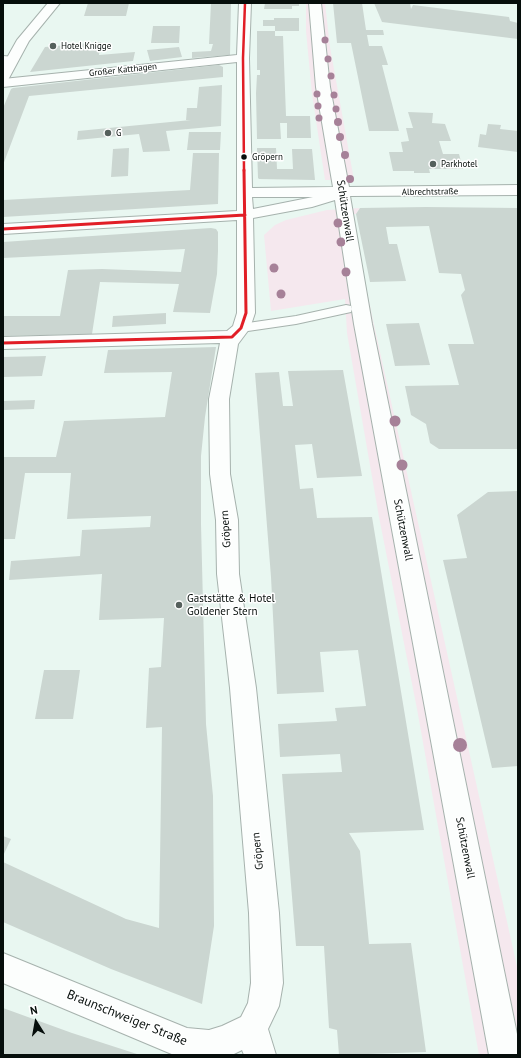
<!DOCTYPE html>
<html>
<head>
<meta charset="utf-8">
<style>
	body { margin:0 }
	#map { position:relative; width:521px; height:1058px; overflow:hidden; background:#e9f7f1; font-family:"PT Sans",sans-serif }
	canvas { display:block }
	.frame { position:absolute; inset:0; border:4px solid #060e0b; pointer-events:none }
	.north { position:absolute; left:16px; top:1002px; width:40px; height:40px; -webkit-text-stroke:3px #fff; paint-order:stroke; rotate:349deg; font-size:11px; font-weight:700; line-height:16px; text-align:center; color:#060e0b }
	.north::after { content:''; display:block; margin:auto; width:14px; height:18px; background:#060e0b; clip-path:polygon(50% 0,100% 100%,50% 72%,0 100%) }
</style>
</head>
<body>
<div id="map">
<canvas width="521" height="1058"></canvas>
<div class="frame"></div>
<div class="north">N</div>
</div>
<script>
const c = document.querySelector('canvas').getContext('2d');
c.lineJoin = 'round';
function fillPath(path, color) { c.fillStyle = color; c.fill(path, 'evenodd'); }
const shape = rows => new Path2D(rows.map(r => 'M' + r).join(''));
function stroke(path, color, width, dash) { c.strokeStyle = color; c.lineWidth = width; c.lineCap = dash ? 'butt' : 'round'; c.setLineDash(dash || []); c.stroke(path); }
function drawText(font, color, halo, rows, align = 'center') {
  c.font = font + ' "PT Sans",sans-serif'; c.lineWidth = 3; c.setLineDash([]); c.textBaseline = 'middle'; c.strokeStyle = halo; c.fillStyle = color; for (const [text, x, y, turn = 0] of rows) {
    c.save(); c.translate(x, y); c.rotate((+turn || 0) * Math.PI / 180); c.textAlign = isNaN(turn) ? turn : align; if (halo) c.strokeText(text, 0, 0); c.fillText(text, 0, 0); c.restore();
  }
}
const green = shape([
	[306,3,325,3,330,47,354,180,325,180,312,94,306,31],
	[360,208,356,214,351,214,374,325,518,971,518,1055,479,1055,417,709,379,517,347,333,345,299,271,311,264,235,275,225,286,220,327,210]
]);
const building = shape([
	[88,3,129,3,126,16,84,16],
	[211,3,231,3,230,55,192,58,192,52,211,51,213,44,209,44],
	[265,3,299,3,299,6,292,6,292,9,264,9],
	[333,3,362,3,366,30,383,30,384,35,367,35,369,46,382,46,388,65,382,65,399,131,369,131,351,43,337,43],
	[374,3,410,3,411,9,413,5,509,17,510,21,518,23,518,39,382,22],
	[274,18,299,18,299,31,275,31,275,26,263,26,263,20,274,20],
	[153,26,180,26,179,43,151,43],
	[257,31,275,31,275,36,283,36,286,116,310,116,311,138,287,138,287,123,280,123,281,139,257,139,256,93,257,75,260,75,260,70,257,70],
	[101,42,99,55,135,52,133,61,30,72,45,47],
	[179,47,182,57,150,61,147,50],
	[219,65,223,67,223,77,29,96,3,165,3,108,11,89,13,88],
	[222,85,221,126,166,131,170,151,143,152,139,134,77,140,78,131,191,120,186,120,187,108,197,108,199,87],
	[408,112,433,113,432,123,445,124,451,141,439,141,443,154,459,154,463,169,429,169,430,173,414,173,414,171,393,171,389,152,403,152,401,142,409,141,406,128,413,128],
	[488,124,501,125,500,129,518,131,518,152,478,147,480,134,486,135],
	[189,132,221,132,220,150,187,150],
	[129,148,128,176,111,177,113,149],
	[257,148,276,148,277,169,293,169,292,149,312,149,315,180,259,179,258,178],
	[193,153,219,153,218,204,3,217,3,200,190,190],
	[426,207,518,208,518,449,439,449,430,443,426,424,411,415,405,386,459,385,448,344,474,344,461,295,465,290,461,274,439,273,429,226,386,227,389,244,397,244,406,281,370,282,356,214,360,208],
	[211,228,216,229,218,232,218,251,217,274,210,313,173,312,179,284,100,282,92,334,3,336,3,316,60,316,68,270,102,269,181,272,185,249,3,258,3,242],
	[166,313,166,324,112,327,113,316],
	[419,323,430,365,395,366,386,324],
	[216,347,205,417,201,456,201,524,206,724,213,796,214,926,202,1004,111,969,3,922,3,862,126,919,159,928,162,727,146,728,149,668,161,667,164,618,99,620,102,574,9,580,11,561,80,556,82,530,150,527,151,516,67,519,71,473,25,473,15,539,3,539,3,457,56,457,64,421,165,417,172,372,104,373,108,350],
	[46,356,42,376,3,377,3,357],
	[343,370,362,476,317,478,312,444,295,445,300,489,313,488,317,518,372,517,424,830,349,833,360,851,369,944,411,943,426,1052,339,1055,337,1030,329,1028,324,946,296,946,282,774,342,772,340,754,280,757,278,724,337,721,335,708,366,706,358,650,320,652,324,692,277,694,271,577,255,373,279,372,283,406,293,406,288,371],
	[35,400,34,409,3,410,3,401],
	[518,491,518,766,492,768,443,560,467,558,457,515,488,492],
	[44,670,80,670,73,719,35,719],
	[3,836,11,839,3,856],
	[3,1008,72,1033,140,1055,3,1055]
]);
const lane = shape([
	[346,305,351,306,352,309,351,312,296,324,241,332,236,331,234,328,236,325,241,324,296,316,346,305]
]);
const street = shape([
	[239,3,251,3,249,58,252,188,333,187,316,87,309,3,321,3,330,87,349,187,518,185,518,195,350,196,372,324,518,1039,518,1055,489,1055,354,324,335,200,312,207,253,218,255,313,250,328,238,344,229,399,230,474,238,520,239,574,256,688,279,913,283,983,279,1006,268,1029,276,1055,244,1055,242,1050,232,1055,174,1055,3,983,3,953,187,1028,209,1030,222,1026,241,1017,248,1003,251,983,249,913,230,688,217,574,216,520,210,474,209,399,220,343,3,349,3,337,227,331,233,326,237,313,237,220,3,234,3,224,237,211,237,62,3,87,3,79,237,55,239,3],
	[252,197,313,197,253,209,252,197],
	[3,56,15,57,17,60,15,63,3,64,3,56]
]);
const secondary = shape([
	[48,3,60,3,29,41,8,80,3,81,3,65,17,40,48,3]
]);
const bus1Far1 = shape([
	[244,171,243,58,245,3]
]);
const bus1 = shape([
	[3,229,245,215],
	[3,343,232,337,241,328,246,313,244,170]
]);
const trees = [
	[325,40,3.5],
	[328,59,3.5],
	[331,76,3.5],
	[317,94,3.5],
	[334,95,3.5],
	[318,106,3.5],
	[336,109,3.5],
	[319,118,3.5],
	[338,122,4],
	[340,137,4],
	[345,155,4],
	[350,179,4],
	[338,223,4.5],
	[341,242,4.5],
	[274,268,4.5],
	[346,272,4.5],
	[281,294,4.5],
	[395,421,5.5],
	[402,465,5.5],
	[460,745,7]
];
const markers = [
	[53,46,4,"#55605c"],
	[108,133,4,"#55605c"],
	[244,157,3.5,"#060e0b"],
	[433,164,4,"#55605c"],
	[179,605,4,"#55605c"]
];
const farPoinames = [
	["Hotel Knigge",61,46],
	["G",116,133],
	["Parkhotel",441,164]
];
const farStreetnames = [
	["Großer Katthagen",123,70,-6],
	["Albrechtstraße",430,192,-1]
];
const farBusnames = [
	["Gröpern",252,157]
];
const streetNames = [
	["Schützenwall",345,211,81],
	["Gröpern",226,529,-94],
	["Schützenwall",403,530,79],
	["Schützenwall",465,848,79],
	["Gröpern",258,851,-96]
];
const poiNames = [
	["Gaststätte & Hotel",187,599],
	["Goldener Stern",187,612]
];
const nearStreetnames = [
	["Braunschweiger Straße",127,1018,22]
];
fillPath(green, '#f5e8ee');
fillPath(building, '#cbd6d1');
stroke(lane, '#a6b2ad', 2);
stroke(street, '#a6b2ad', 2);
stroke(secondary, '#a6b2ad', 2);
fillPath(lane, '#fcfefd');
fillPath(street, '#fcfefd');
fillPath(secondary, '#fcfefd');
stroke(bus1Far1, '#e11e26', 2.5);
stroke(bus1, '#e11e26', 3);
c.fillStyle = '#a68198';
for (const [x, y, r] of trees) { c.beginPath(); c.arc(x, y, r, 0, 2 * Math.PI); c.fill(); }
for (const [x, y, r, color] of markers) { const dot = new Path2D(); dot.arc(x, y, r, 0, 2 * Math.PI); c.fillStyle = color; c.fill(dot); stroke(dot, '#fff', 1.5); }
drawText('9px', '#060e0b', '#fff', farPoinames, 'left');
drawText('9px', '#060e0b', '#fff', farStreetnames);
drawText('9px', '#060e0b', '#fff', farBusnames, 'left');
drawText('11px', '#060e0b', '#fff', streetNames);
drawText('11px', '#060e0b', '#fff', poiNames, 'left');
drawText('13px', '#060e0b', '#fff', nearStreetnames);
</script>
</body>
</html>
